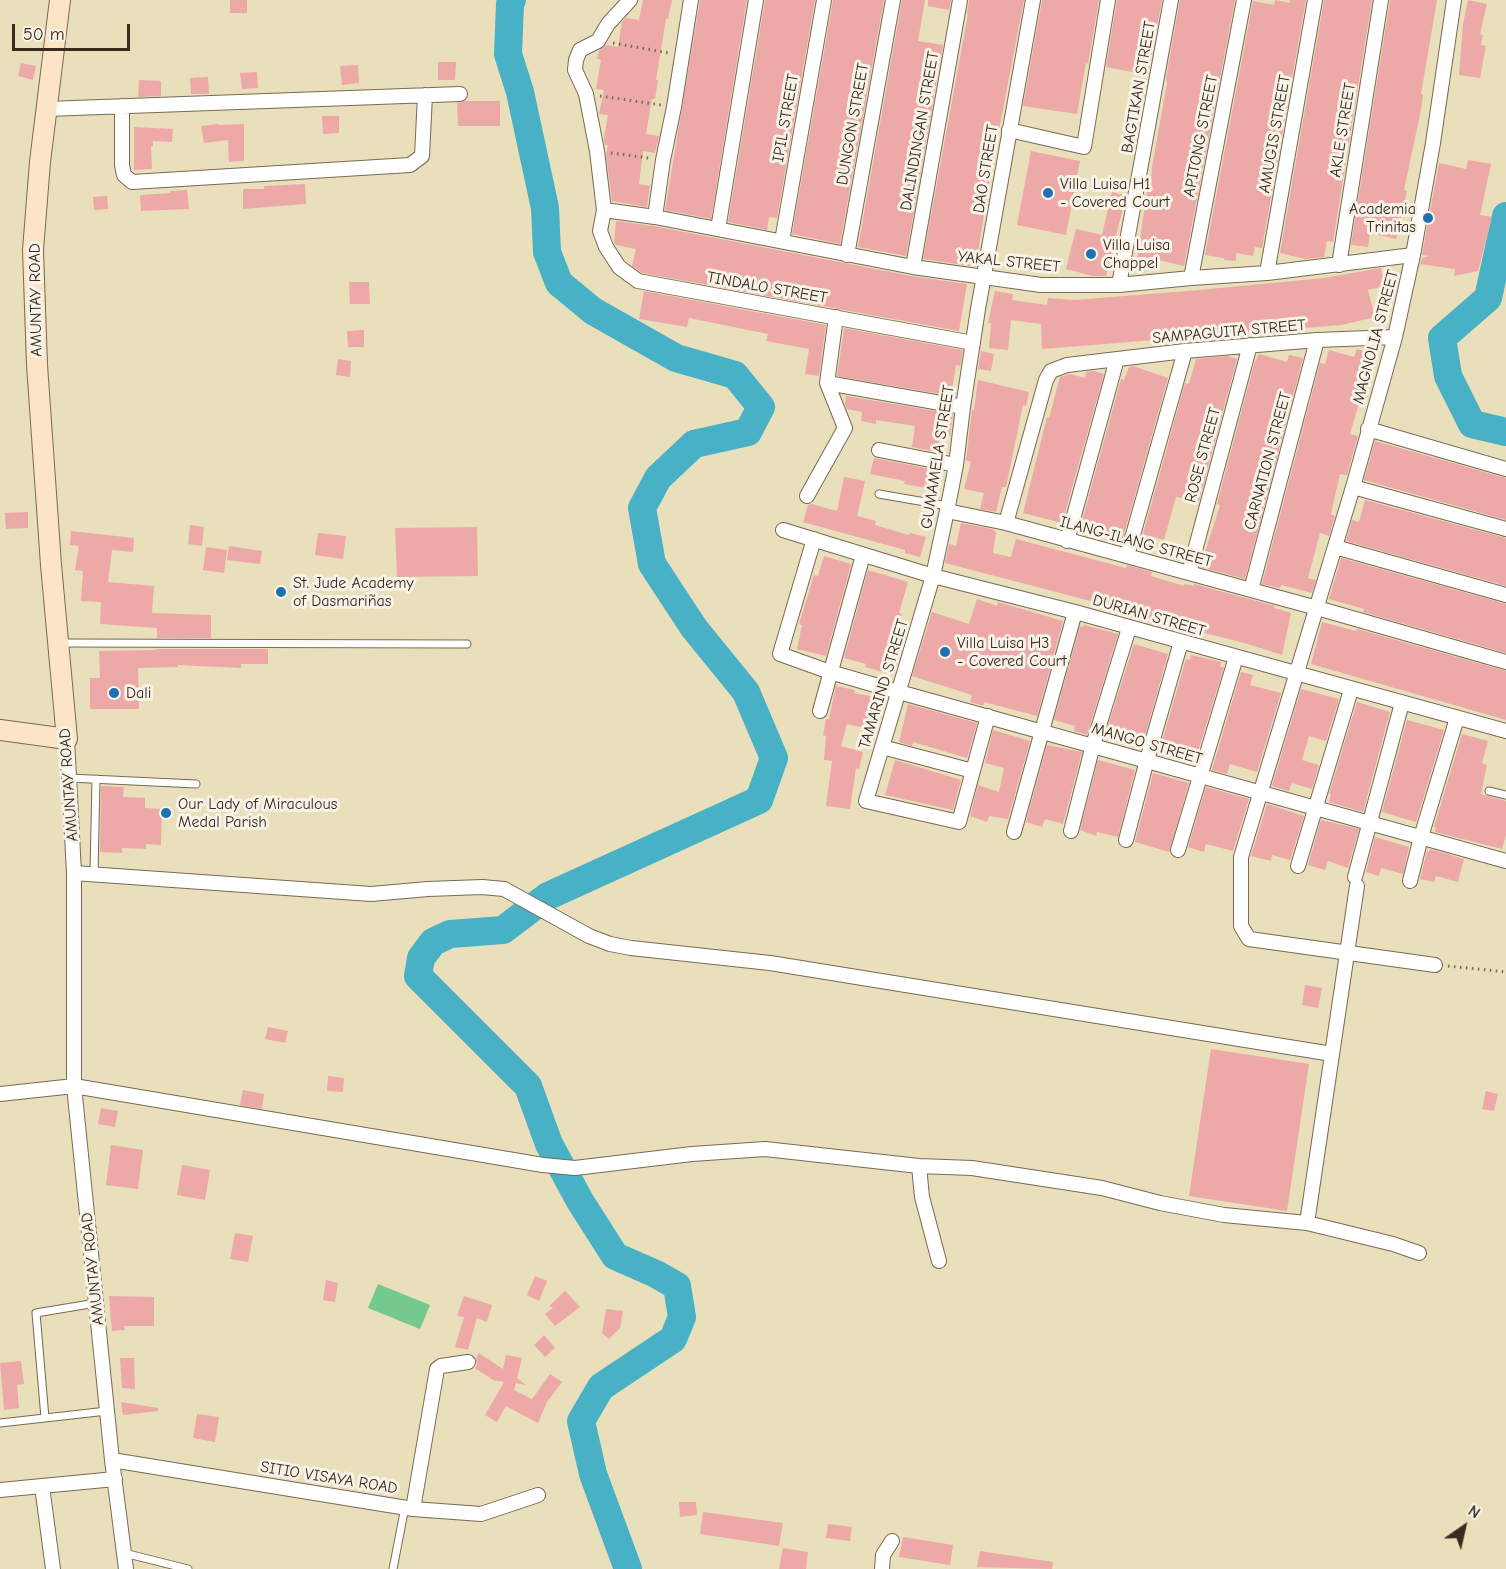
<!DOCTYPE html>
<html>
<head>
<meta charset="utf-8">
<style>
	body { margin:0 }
	#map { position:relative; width:1506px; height:1569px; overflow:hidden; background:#e9dfbb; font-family:"Comic Neue",sans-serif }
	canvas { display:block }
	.north { position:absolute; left:1434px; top:1497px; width:60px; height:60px; -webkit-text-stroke:4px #f7f3e8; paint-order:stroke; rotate:34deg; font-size:16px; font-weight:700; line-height:24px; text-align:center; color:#3b2a1e }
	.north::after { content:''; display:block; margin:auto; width:21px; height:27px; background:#3b2a1e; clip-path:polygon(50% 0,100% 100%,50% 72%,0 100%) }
	.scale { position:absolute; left:12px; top:24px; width:118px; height:27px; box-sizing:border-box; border:3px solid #3b2a1e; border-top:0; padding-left:8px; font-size:18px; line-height:21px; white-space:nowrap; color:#3b2a1e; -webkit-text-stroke:4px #f7f3e8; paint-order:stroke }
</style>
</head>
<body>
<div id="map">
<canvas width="1506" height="1569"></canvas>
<div class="north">N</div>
<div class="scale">50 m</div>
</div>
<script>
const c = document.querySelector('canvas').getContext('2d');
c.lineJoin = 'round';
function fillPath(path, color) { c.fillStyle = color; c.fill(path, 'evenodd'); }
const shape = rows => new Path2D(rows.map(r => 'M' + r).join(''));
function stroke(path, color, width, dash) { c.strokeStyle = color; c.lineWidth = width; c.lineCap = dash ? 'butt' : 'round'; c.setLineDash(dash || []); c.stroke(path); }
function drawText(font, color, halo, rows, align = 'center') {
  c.font = font + ' "Comic Neue",sans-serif'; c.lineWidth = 6; c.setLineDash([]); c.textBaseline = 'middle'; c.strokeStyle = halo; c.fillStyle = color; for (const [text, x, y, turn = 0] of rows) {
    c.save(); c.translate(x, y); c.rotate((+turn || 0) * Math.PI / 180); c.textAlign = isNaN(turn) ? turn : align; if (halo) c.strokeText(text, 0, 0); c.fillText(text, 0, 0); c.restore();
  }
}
const green = shape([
	[378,1284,430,1305,420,1329,368,1308]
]);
const river = shape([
	[512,0,510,4,508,54,520,92,545,208,547,252,559,283,593,311,676,358,735,375,761,407,748,432,694,444,658,478,642,508,652,564,694,628,746,692,774,758,759,800,548,896,503,930,450,934,433,942,421,958,418,976,528,1086,549,1144,580,1201,615,1256,656,1274,677,1286,682,1317,673,1339,601,1387,581,1421,593,1474,628,1569],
	[1506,216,1488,298,1442,338,1448,376,1472,424,1506,432]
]);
const building = shape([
	[230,0,247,0,247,13,230,13],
	[643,0,672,0,668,19,666,19,656,80,658,80,655,99,652,99,646,134,659,136,655,153,643,151,639,184,650,186,647,207,612,201,606,154,608,145,605,145,604,139,608,115,599,114,604,90,596,89,601,60,597,59,599,51,606,45,618,47,622,22,626,18,639,20],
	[700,0,747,0,711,219,665,210],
	[765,0,815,0,777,218,769,217,767,230,728,222],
	[833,0,884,0,840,244,792,234],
	[902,0,925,0,918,41,943,45,906,256,858,247],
	[928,0,951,0,949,10,928,6],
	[969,0,1024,0,989,182,976,265,970,264,970,266,923,259,968,14,967,14],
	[1042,0,1099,0,1088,64,1086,63,1077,114,1023,106],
	[1117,0,1162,0,1148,75,1106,67],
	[1180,0,1235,0,1184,266,1159,260,1158,271,1136,267,1146,198,1148,186,1151,186,1152,167,1167,83,1166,78],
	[1275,0,1290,3,1290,0,1306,0,1262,248,1255,247,1253,256,1236,253,1236,261,1224,260,1224,258,1205,255,1253,1,1274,5],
	[1324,0,1372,0,1333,242,1327,241,1324,257,1305,259,1280,253],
	[1390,0,1437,0,1421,94,1423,95,1421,110,1404,190,1407,191,1396,239,1370,233,1368,247,1351,245],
	[1468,0,1487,4,1480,34,1483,35,1481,45,1486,46,1480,78,1459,75,1463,24],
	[438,62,456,62,455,80,438,80],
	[21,63,36,66,33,80,18,76],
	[358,65,359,83,342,85,340,66],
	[257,72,258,88,242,89,240,73],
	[208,77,209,94,191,94,190,78],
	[139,80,161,81,161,96,138,97],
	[466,101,500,101,500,126,458,126,457,103],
	[322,116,339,116,339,133,323,134],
	[218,124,219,125,244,124,244,161,229,162,228,140,204,143,201,126],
	[134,127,173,129,172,142,153,141,153,146,151,146,152,169,134,170],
	[1031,151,1080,161,1066,235,1017,225],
	[1468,160,1491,164,1480,215,1492,217,1478,271,1454,276,1455,269,1420,264,1422,258,1429,256,1422,255,1439,163,1466,169],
	[305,184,306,204,243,209,243,189,264,189,264,186],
	[187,190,189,209,141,211,140,195,170,193,170,191],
	[1112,192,1126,196,1106,276,1093,276,1066,269,1076,229,1102,235],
	[107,196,108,209,94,210,93,197],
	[616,221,654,226,911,276,967,284,959,331,642,273,632,266,636,249,616,245,614,243],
	[1381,268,1385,286,1368,290,1375,317,1342,325,1042,349,1041,324,1011,320,1008,350,989,348,991,323,988,323,995,291,1013,294,1012,300,1047,305,1048,298,1075,300,1199,290,1324,278],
	[349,282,369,282,370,304,350,304],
	[644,291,826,325,819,376,805,374,809,349,766,341,768,334,689,318,687,327,639,319],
	[844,328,963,350,960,366,956,365,951,396,837,376],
	[364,330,364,347,348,347,347,331],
	[1357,349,1373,354,1357,403,1359,403,1350,434,1358,436,1347,475,1340,474,1331,514,1335,516,1329,536,1320,533,1308,578,1316,580,1312,593,1281,585,1280,588,1262,584,1320,363,1325,364,1329,350,1354,357],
	[981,351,994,354,991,371,978,369],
	[1259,354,1287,362,1289,355,1303,358,1245,579,1200,567,1215,521,1220,505,1217,504,1254,364],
	[1227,356,1237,359,1199,501,1176,497,1164,540,1143,534,1185,383,1189,384,1196,359],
	[338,359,351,361,350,377,336,375],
	[1133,366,1168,378,1122,541,1080,528,1121,379,1124,380,1129,367],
	[1093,371,1104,374,1062,523,1023,513,1047,417,1049,418,1060,377,1070,374,1085,378,1086,372],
	[978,380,1029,392,1026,406,1023,405,1006,487,1002,487,996,512,980,509,984,493,964,489,971,462,966,460,972,410,974,410],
	[846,396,953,414,950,436,940,434,937,452,912,447,915,426,876,420,876,424,861,421,862,412,847,409,845,404],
	[1375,441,1506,478,1506,520,1364,480],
	[874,458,936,470,932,489,904,484,905,481,870,474],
	[844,477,865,481,857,516,876,521,875,525,909,535,910,533,926,537,920,557,905,553,905,550,803,522,808,505,812,504,837,511],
	[1365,500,1506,538,1506,586,1346,541,1352,520,1359,522],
	[28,512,28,528,6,529,5,513],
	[961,523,992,529,996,532,993,553,1011,557,1016,539,1126,568,1127,565,1152,572,1151,576,1184,586,1184,584,1194,586,1194,584,1275,606,1274,608,1291,613,1282,655,1248,644,1193,630,1194,629,1124,612,1125,610,945,563,949,544,956,546],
	[190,525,204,527,202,546,188,544],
	[477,527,478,576,397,577,395,528],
	[71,531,134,538,133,552,112,550,108,582,154,586,152,613,211,615,211,638,157,638,157,628,100,624,101,602,81,601,83,571,75,570,79,546,70,545],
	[318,533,346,536,343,559,315,555],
	[229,546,262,551,260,564,227,560],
	[206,547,227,550,224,573,203,570],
	[824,556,851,564,826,656,797,649,802,625,799,624,814,575,818,576],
	[1341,558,1506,604,1506,653,1363,612,1364,609,1329,599],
	[868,570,908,582,899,613,902,614,890,656,892,657,887,673,865,667,866,664,844,658],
	[977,599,997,606,998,602,1063,621,1037,716,984,702,983,706,970,702,972,695,912,676,932,612,969,624],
	[1322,622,1356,631,1357,629,1506,671,1506,720,1311,664],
	[1084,625,1118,634,1087,735,1074,731,1075,726,1054,720,1080,626,1083,627],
	[1134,644,1168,654,1143,743,1106,732],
	[157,649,268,649,268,664,241,664,241,668,178,665,178,667,138,668,139,709,90,709,90,678,100,678,99,651,156,650],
	[1191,655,1221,662,1220,667,1224,667,1196,758,1160,748,1186,659,1190,660],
	[1241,672,1253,675,1250,685,1281,693,1257,772,1230,764,1227,774,1212,770],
	[836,686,855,690,854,693,875,697,868,729,847,724,841,746,863,752,859,769,856,768,850,809,826,806,832,761,824,760,826,736,823,735,826,719,829,719],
	[1301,689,1339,699,1326,741,1309,736,1302,760,1319,765,1312,789,1292,783,1289,791,1272,786],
	[1357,702,1390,712,1363,812,1329,802,1331,794,1329,794],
	[908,704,977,723,967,758,913,742,912,746,899,742],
	[1407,720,1444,730,1416,822,1382,812],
	[993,730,1030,741,1008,819,989,816,987,822,970,816,978,785,999,792,1004,768,985,763],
	[1462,734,1488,741,1482,763,1487,765,1481,794,1506,801,1506,835,1502,849,1435,832,1436,827,1434,827],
	[1047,745,1082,752,1063,824,1045,819,1042,827,1026,822],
	[895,760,961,780,953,810,885,795],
	[1098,760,1135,770,1118,837,1097,832,1096,836,1080,830],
	[1153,773,1189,783,1169,852,1135,842],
	[101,786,124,787,123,797,145,798,145,808,162,809,161,845,146,844,146,849,122,848,122,853,100,852],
	[1206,787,1249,799,1233,851,1206,844,1204,852,1188,847],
	[1267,804,1304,816,1290,860,1272,855,1271,861,1251,856],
	[1321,820,1359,829,1348,868,1328,861,1325,870,1308,865],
	[1375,837,1409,847,1403,874,1381,868,1379,876,1366,872],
	[1430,849,1464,859,1458,882,1436,876,1434,882,1420,879,1427,851,1429,852],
	[1305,985,1322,988,1318,1008,1302,1005],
	[268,1027,288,1031,285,1043,265,1039],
	[1211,1049,1309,1064,1287,1211,1189,1196],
	[328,1076,344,1078,343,1092,327,1091],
	[243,1090,264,1094,262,1109,240,1105],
	[1486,1091,1498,1094,1494,1111,1482,1109],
	[101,1108,118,1111,115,1127,98,1124],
	[111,1145,143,1150,138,1189,106,1185],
	[182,1165,210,1170,205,1200,177,1195],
	[235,1233,253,1236,248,1262,230,1259],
	[535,1276,547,1281,539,1301,527,1295],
	[326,1280,338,1283,335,1302,323,1300],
	[565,1291,580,1307,555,1326,545,1314,553,1308,549,1306],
	[109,1296,154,1297,154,1326,124,1326,125,1330,112,1331],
	[464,1296,492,1305,487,1322,477,1318,468,1350,455,1347,464,1317,457,1316],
	[606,1309,623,1311,620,1328,609,1339,602,1333],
	[544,1335,555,1348,545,1357,534,1345],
	[479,1353,503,1369,506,1355,522,1358,517,1378,526,1385,516,1383,514,1390,532,1399,550,1374,562,1382,547,1402,538,1423,506,1406,497,1422,485,1415,504,1382,493,1380,475,1368,477,1365,476,1358],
	[120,1358,134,1358,135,1389,122,1388],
	[21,1361,24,1384,17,1385,19,1408,4,1410,0,1363],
	[121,1402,158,1408,158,1411,123,1415],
	[197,1414,219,1417,215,1442,193,1438],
	[679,1502,696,1502,697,1515,680,1517],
	[703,1512,783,1523,779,1546,700,1534],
	[828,1524,852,1527,850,1541,826,1538],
	[903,1537,953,1545,950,1565,899,1557],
	[783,1548,808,1552,806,1569,779,1569],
	[980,1551,1053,1562,1052,1569,977,1567]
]);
const path = shape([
	[613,43,669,53],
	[600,96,661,105],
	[611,153,649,158],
	[1448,966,1506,972]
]);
const lane = shape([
	[879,494,948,506],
	[59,643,467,644],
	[69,778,196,784],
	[1489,791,1506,795],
	[94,873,96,779],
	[96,1303,36,1313,45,1418,107,1411],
	[0,1423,45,1418],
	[124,1553,188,1569],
	[393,1569,405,1507]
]);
const street = shape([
	[630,0,608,24,598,41,580,50,576,60,575,70,586,94,597,151,604,210,600,231,606,247,619,267,638,281,973,343],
	[122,106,122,165,124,175,132,182,410,165,422,156,425,95],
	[46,109,460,94],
	[1009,130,1084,147,1108,0],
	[604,210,655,217,913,267,1041,285,1119,285,1191,278,1267,273,1413,255],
	[655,217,663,160,674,107,691,0],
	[718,229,756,0],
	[782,241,824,0],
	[847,255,893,0],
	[1339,265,1381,0],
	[913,267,960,0],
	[1267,273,1315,0],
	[1191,278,1244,0],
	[1119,285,1171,0],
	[827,383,963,407],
	[1368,429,1506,469],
	[879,450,956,465],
	[1353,487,1506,529],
	[807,496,845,428,827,383,836,317],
	[947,511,1006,523,1317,608,1506,662],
	[1006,523,1046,380,1051,371,1067,365,1185,351,1317,340,1395,337],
	[783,530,933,576,1075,612,1506,731],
	[814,539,780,654,830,672,899,692,1506,861],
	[1067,541,1117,359],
	[1335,547,1506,595],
	[1127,556,1185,351],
	[1189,573,1250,345],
	[1251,590,1317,340],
	[820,711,863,555],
	[988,716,959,822,866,801,933,576,948,506,956,465,963,407,978,309,1033,0],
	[67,739,74,873,74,1086,112,1460,126,1569],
	[882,747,973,771],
	[1071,831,1093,745,1129,628],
	[1014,832,1075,612],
	[1126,840,1147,760,1181,642],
	[1178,850,1236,657],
	[1298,866,1351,690],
	[74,873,371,894,428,889,482,887,504,889,589,936,610,944,631,948,770,963,1332,1054],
	[1355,877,1402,703],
	[1410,881,1421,837,1457,718],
	[1435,965,1249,939,1241,926,1241,857,1353,487,1395,337,1413,255,1433,143,1454,0],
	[0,1094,74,1086,543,1165,575,1168,692,1154,765,1149,919,1166,972,1168,1102,1188,1160,1203,1224,1215,1307,1223,1393,1244,1419,1253],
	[919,1166,922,1197,939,1261],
	[1307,1223,1357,886],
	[112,1460,413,1509,481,1514,538,1495],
	[42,1486,53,1569],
	[0,1490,115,1479],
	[413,1509,437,1369,441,1366,468,1362],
	[882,1569,883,1555,892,1541]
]);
const secondary = shape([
	[0,730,67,739,51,565,37,365,33,250,40,162,60,0]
]);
const markers = [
	[1048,193,6,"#1f6fb2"],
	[1428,218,6,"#1f6fb2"],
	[1091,254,6,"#1f6fb2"],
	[281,592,6,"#1f6fb2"],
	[945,652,6,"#1f6fb2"],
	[114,693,6,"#1f6fb2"],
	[166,813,6,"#1f6fb2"]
];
const streetNames = [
	["BAGTIKAN STREET",1139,87,-80],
	["IPIL STREET",786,118,-80],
	["DUNGON STREET",853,124,-80],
	["AKLE STREET",1343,130,-81],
	["DALINDINGAN STREET",920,131,-80],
	["AMUGIS STREET",1275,134,-80],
	["APITONG STREET",1201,136,-79],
	["DAO STREET",986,169,-81],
	["YAKAL STREET",1009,262,6],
	["TINDALO STREET",767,288,10],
	["AMUNTAY ROAD",36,300,-91],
	["SAMPAGUITA STREET",1229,332,-5],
	["MAGNOLIA STREET",1376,337,-75],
	["ROSE STREET",1203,455,-75],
	["GUMAMELA STREET",938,457,-81],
	["CARNATION STREET",1268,461,-75],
	["ILANG-ILANG STREET",1136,542,15],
	["DURIAN STREET",1149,616,16],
	["TAMARIND STREET",884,684,-73],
	["MANGO STREET",1147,744,16],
	["AMUNTAY ROAD",69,785,-94],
	["AMUNTAY ROAD",93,1269,-96],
	["SITIO VISAYA ROAD",329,1478,9]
];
const poiNames = [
	["Villa Luisa H1",1060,184],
	["- Covered Court",1060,202],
	["Academia",1416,209,"right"],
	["Trinitas",1416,227,"right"],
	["Villa Luisa",1103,245],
	["Chappel",1103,263],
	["St. Jude Academy",293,583],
	["of Dasmariñas",293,601],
	["Villa Luisa H3",957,643],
	["- Covered Court",957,661],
	["Dali",126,693],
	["Our Lady of Miraculous",178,804],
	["Medal Parish",178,822]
];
fillPath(green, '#73c98e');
stroke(river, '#48b1c6', 28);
fillPath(building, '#eca9a7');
stroke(lane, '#786955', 9);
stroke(street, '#786955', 16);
stroke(secondary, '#786955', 22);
stroke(path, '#786955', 3, [1.5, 4.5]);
stroke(lane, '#fff', 7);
stroke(street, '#fff', 14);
stroke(secondary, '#fce5c4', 20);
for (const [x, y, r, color] of markers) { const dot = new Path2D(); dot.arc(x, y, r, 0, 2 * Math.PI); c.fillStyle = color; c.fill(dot); stroke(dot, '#f7f3e8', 2); }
drawText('16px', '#3b2a1e', '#f7f3e8', streetNames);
drawText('16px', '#3b2a1e', '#f7f3e8', poiNames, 'left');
</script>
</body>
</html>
